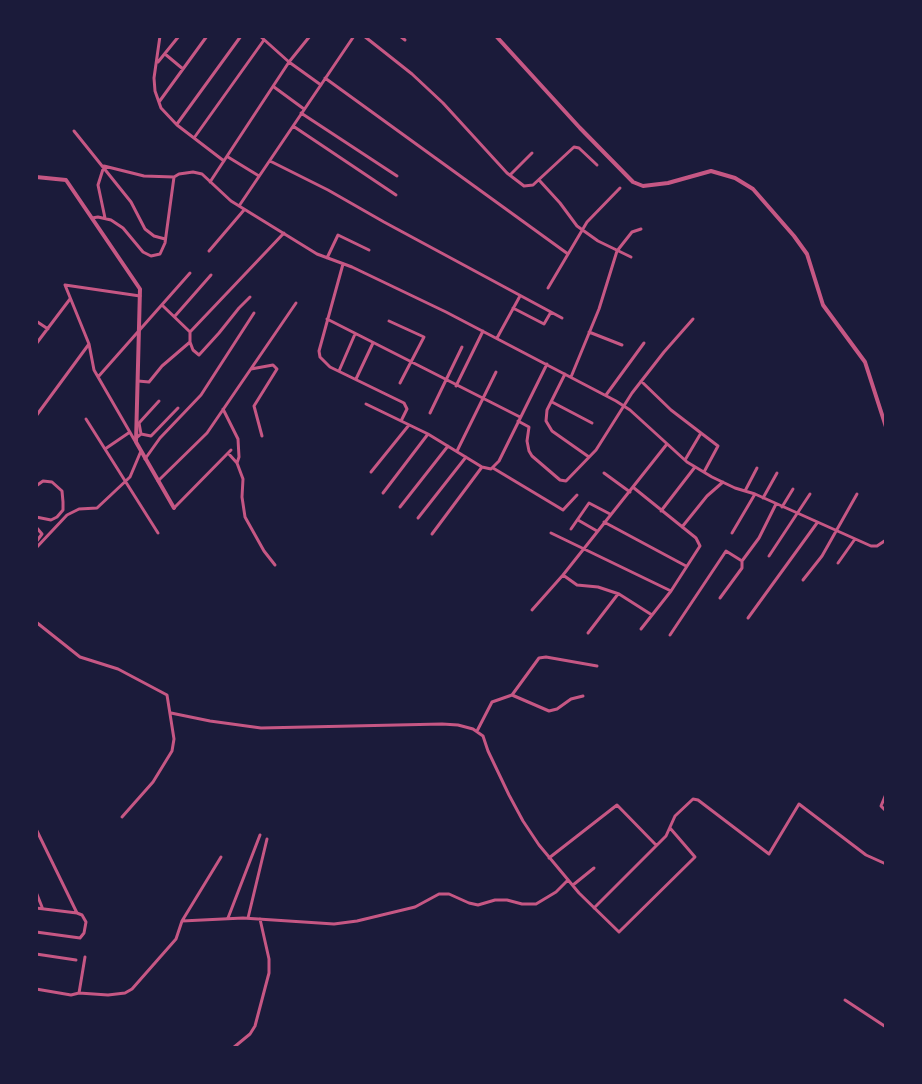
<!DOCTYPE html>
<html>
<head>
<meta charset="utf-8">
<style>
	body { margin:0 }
	#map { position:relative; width:922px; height:1084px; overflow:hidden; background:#1b1b3a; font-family:"Golos Text",sans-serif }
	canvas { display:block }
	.frame { position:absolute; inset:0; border:38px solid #1b1b3a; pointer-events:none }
</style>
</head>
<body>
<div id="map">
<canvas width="922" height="1084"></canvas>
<div class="frame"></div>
</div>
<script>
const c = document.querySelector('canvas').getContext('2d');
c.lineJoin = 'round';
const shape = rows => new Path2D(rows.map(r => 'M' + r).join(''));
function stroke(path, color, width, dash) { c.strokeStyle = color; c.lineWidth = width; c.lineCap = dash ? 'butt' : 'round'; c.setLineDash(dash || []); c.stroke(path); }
const minor = shape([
	[160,36,154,78,155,91,161,108,177,125,224,161],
	[260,36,289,62,321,85],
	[364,36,412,74,443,103,507,173,524,186,533,185,574,147,579,148,597,165],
	[400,36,405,40],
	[165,54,183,69],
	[158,62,179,36],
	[325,78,568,254],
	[274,87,304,109],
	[159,102,207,36],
	[301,113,397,176],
	[177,124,241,36],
	[293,126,396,195],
	[74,131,131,202,145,229,154,236,165,239],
	[194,138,264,40],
	[228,157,259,176],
	[270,161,328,190,384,222,562,318],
	[104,166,144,176,174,177,179,174,193,172,202,174,231,201,317,254,352,267,446,312,616,401,630,410,687,462,712,477,735,488,755,494,871,546,877,546,886,540],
	[104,166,98,185,105,218],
	[510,175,532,153],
	[539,180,560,203,577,226,598,241,631,257],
	[210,182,289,62,310,36],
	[239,206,354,36],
	[92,218,98,217,111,220,123,228,143,252,151,256,160,254,165,243,174,177],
	[209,251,244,210],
	[327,258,338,235,369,250],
	[343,264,319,351,320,357,330,367,404,403,407,409,401,421],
	[548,288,587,222,620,188],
	[250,297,239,308,219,333,199,355,193,350,190,342,190,332,284,233],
	[163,306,190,332],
	[513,308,544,324,551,312],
	[175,316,211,275],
	[327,319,520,417],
	[36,321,48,329],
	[389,321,424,337,400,383],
	[589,332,622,345],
	[497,338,520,296],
	[36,344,70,299],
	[251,369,273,365,277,369,254,406,262,436],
	[339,371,355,334],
	[565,374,547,410,546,421,552,431,589,457],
	[98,377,190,273],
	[571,377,599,309,617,251,632,232,641,229],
	[356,379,373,343],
	[138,381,149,382,162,366,190,342],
	[641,381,671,410,701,433,685,460],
	[456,386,483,331],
	[606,395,644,343],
	[552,402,592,423],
	[366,404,428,434,482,467,491,469,499,461,547,364],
	[223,409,238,439,239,457,237,463],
	[430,413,462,347],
	[36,416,89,344],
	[86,419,158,533],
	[518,421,529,427,527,441,529,451,532,456,560,480,566,481,596,450,632,393,664,352,693,319],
	[701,433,718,446,704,472],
	[141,434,139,423,159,401],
	[136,438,141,434,151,436,178,408],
	[135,441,94,370,89,344,65,285,140,296],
	[105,449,130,432],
	[457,451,496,372],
	[228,453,237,463,243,479,242,497,245,517,264,551,275,565],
	[145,459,160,438,201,395,254,313],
	[493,468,563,510,577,495],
	[371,472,409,425],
	[604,473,630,492],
	[158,481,207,433,296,303],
	[36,486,43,481,52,482,62,491,63,502,63,510,57,517,51,520,36,517],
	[634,488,696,538,700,546,671,591,641,629],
	[745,491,757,468],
	[383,493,428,434],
	[763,498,777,473],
	[400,507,448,446],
	[782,507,793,489],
	[174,508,231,450],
	[661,511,695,467],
	[418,518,466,457],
	[578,520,597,531],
	[604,522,686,566],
	[36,527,42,534,36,542],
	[682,527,707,496,723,482],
	[571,529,589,503,610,514],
	[551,533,671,591],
	[732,533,755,494],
	[432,534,482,467],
	[36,548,67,515,79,509,97,508,130,477,141,451],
	[769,556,810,494],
	[838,563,855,539],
	[563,575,577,585,598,587,619,594,652,615],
	[803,580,822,556,857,494],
	[720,598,742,568,742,561],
	[532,610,563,575,667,444],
	[748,618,817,523],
	[36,622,80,657,118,669,167,695,174,739,172,751,153,782,122,817],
	[588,633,618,594],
	[670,635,726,551,742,561,759,538,776,504],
	[512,695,549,711,557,709,571,699,583,696],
	[171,713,210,721,261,728,442,724,458,725,473,729,483,736,488,751,509,795,523,821,539,845,579,893,619,932,695,857,670,828],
	[477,731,492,702,512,695,539,658,546,657,597,666],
	[886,794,881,806,886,811],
	[36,829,77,913,36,908],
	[549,858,617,805,656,845],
	[573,885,594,868],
	[36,892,42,907],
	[594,908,666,836,675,816,693,799,698,800,769,854,799,804,866,855,886,864],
	[228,918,260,835],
	[248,918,267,839],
	[182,921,243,918,334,924,357,921,415,907,439,894,449,894,469,903,478,905,495,900,507,900,522,904,536,904,556,892,568,880],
	[36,932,80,938,84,933,86,922,82,915,77,913],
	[36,954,76,960],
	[36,989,71,995,79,993,108,995,125,993,132,989,176,939,182,921,221,857],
	[79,993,85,957],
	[845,1000,886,1027],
	[233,1048,250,1034,255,1026,269,973,269,959,260,919]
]);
const tertiary = shape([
	[496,36,580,128,633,182,643,186,668,183,711,171,735,178,753,189,794,236,807,254,823,305,865,362,886,427],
	[36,177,66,180,140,289,136,442,174,508]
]);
stroke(minor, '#c65784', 3);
stroke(tertiary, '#c65784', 4);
</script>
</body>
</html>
